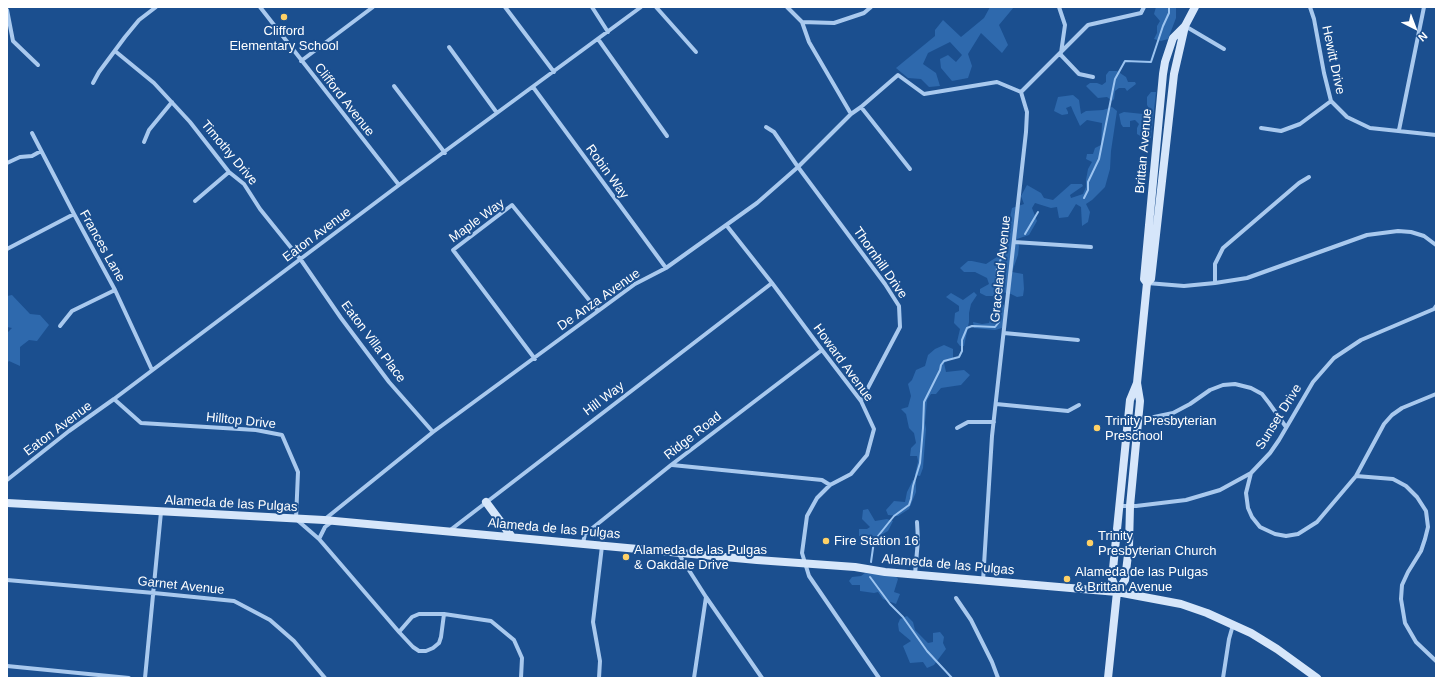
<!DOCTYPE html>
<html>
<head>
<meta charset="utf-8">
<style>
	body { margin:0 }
	#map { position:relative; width:1443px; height:685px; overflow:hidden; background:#1b4f8f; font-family:Arial,sans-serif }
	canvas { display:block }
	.frame { position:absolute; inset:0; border:8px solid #fff; pointer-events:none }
	.north { position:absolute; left:1395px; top:8px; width:40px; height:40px; -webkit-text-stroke:3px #1b4f8f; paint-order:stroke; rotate:138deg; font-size:11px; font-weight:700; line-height:16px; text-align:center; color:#fff }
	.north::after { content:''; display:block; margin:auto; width:14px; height:18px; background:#fff; clip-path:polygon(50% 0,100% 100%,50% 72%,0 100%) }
</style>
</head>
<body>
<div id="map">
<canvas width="1443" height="685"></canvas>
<div class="frame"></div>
<div class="north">N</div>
</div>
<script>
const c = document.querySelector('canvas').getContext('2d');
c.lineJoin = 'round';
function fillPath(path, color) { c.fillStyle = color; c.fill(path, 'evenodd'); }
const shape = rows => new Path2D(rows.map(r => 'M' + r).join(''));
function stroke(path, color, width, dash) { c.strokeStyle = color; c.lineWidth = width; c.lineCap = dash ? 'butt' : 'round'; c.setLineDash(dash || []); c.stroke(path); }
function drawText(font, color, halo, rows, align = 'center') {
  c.font = font + ' Arial,sans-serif'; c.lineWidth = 4; c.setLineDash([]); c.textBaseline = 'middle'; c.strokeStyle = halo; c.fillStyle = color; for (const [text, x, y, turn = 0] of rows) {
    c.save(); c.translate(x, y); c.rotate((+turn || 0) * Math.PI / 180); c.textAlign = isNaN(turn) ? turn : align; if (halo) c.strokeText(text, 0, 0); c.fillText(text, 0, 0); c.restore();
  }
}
const green = shape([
	[990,7,1014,7,999,25,1008,45,1002,53,981,33,968,54,972,66,968,78,952,81,941,68,940,59,948,55,956,62,962,55,950,42,928,53,923,64,936,73,940,86,929,87,921,79,908,78,896,68,935,36,935,30,943,20,961,37,984,18],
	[1156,7,1176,7,1176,18,1168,39,1161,41,1154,39,1157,33,1157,26,1160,21,1154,14],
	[1109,71,1117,71,1126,77,1128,82,1135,82,1136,84,1127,91,1125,88,1119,88,1115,91,1114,99,1112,101,1107,97,1098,98,1086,86,1090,83,1097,83,1102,85,1106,82,1106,75],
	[1151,92,1156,92,1151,138,1142,137,1137,134,1137,128,1139,124,1135,120,1130,121,1130,127,1123,127,1121,124,1119,114,1124,112,1143,114,1146,124,1148,122,1148,117,1151,112,1147,105,1147,97],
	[1073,95,1079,100,1081,114,1086,111,1103,110,1112,107,1117,111,1111,151,1110,169,1105,187,1092,200,1086,204,1090,212,1088,222,1082,226,1081,207,1076,204,1068,217,1059,218,1057,207,1051,208,1035,203,1032,208,1037,221,1029,235,1017,239,1019,246,1018,255,1012,272,1023,274,1024,289,1023,296,1017,297,1011,294,1002,292,996,293,993,296,986,296,980,293,980,289,989,284,987,278,975,272,964,272,960,268,968,261,972,261,986,264,1003,253,1005,246,1002,241,1000,235,1004,231,1009,232,1009,222,1012,208,1024,204,1021,196,1027,185,1041,193,1044,198,1053,200,1071,184,1082,184,1083,186,1070,195,1071,198,1083,194,1086,187,1086,180,1088,169,1092,162,1086,159,1087,154,1093,154,1095,148,1101,145,1102,123,1087,120,1080,126,1073,111,1071,106,1066,108,1068,112,1068,114,1062,115,1054,111,1058,97],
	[974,292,977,295,971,304,969,313,969,322,964,346,960,346,957,342,960,329,954,323,955,313,959,311,959,306,946,297,951,293,963,300],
	[12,295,30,314,40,315,49,325,37,341,29,340,20,347,20,366,9,361,7,363,7,333,12,328,7,327,7,296],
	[997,302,1004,305,1005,316,1002,328,995,330,974,328,973,322,982,324,989,323,994,304],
	[944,345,953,349,953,358,944,363,946,372,964,370,970,375,961,385,941,388,936,394,931,394,927,400,925,423,926,429,923,468,920,476,915,475,918,461,917,456,910,456,911,448,916,443,914,433,909,428,906,414,901,409,908,407,911,396,908,384,912,380,916,370,925,366,928,355,935,349],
	[913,480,916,481,916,492,909,509,898,516,888,515,886,510,894,501,905,502,907,492],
	[868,509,875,521,887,519,893,521,888,531,881,535,878,542,871,542,866,538,859,536,859,529,867,529,870,527,862,519,863,510],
	[865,573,895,575,898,579,894,592,900,594,896,604,883,599,878,592,874,593,860,591,860,585,852,585,849,581,852,577,861,576],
	[907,616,913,622,915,630,928,643,933,642,933,633,940,632,944,637,943,643,946,649,934,665,927,668,923,662,910,663,903,646,911,641,899,631,898,624,900,619]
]);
const stream = shape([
	[1084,198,1088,190,1088,182,1099,159,1115,79,1125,61,1151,62,1163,26,1169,13,1169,7],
	[1025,234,1038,212],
	[871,562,874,541,894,516,909,505,911,499,913,486,920,463,923,428,924,402,940,370,941,365,944,361,959,357,962,351,962,340,967,328,972,326,995,327,999,322,1000,296,996,284,997,267,1006,249],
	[870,577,890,604,903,617,927,651,952,678]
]);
const street = shape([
	[260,7,399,185],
	[505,7,554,72],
	[592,7,608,32],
	[656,7,696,52],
	[787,7,802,22,809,42,851,114],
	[1059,7,1065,25,1061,53],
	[1310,7,1314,19,1324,73,1331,101,1347,117,1370,128,1436,135],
	[7,10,13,41,38,65],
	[802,22,834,23,864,13,871,7],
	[1185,26,1224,49],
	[598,39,667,136],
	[449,47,497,113],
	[115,51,154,83,190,122,229,172,244,184,260,209,301,260,341,318,389,382,433,432],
	[1060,54,1079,74,1093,77],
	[301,61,373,7],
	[93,83,99,72,125,37,139,20,156,7],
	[394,86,445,153],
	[533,87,666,268],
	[1021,92,1088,25,1141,13,1144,7],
	[861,107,910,169],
	[766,127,774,132,798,167,885,284,899,306,900,327,861,401],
	[1261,128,1281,131,1300,124,1331,101],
	[1399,130,1424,7],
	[32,133,74,214,115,290,152,370],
	[144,142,149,130,172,102],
	[7,163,20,157,32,156,41,151],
	[195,201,229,172],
	[727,226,772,283,822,350,861,401,874,429,867,455,851,474,830,485,817,498,807,516,802,553,809,576,879,678],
	[1014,242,1091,247],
	[7,249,74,214],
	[1147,283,1184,286,1215,283,1247,278,1367,235,1398,231,1411,232,1424,236,1436,245],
	[1215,283,1215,264,1223,248,1299,183,1309,177],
	[1436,306,1434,309,1361,340,1334,358,1313,382,1279,440,1270,453,1251,473,1246,493,1248,508,1252,517,1260,527,1275,534,1286,536,1298,534,1317,522,1356,476,1384,424,1392,415,1402,408,1436,394],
	[60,326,72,311,115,290],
	[1004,333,1078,340],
	[535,359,453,250,512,205,598,311],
	[114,399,141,423,256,430,282,435,298,472,296,519,319,539,399,632,412,617,419,614,444,614,491,621,514,640,522,658,521,678],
	[996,404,1068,411,1079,405],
	[1154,417,1173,413,1190,404,1210,390,1223,385,1235,384,1251,388,1262,394,1269,403,1286,427],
	[957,428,968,422,994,422],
	[672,465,822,480,830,485],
	[1356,476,1393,479,1406,486,1417,497,1426,511,1428,527,1425,539,1421,551,1408,572,1402,585,1401,599,1405,623,1416,642,1436,661],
	[7,480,69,431,114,399,399,185,641,7],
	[1120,506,1136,506,1186,500,1220,490,1251,473],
	[325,519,433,432,635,284,666,268,757,203,798,167,851,114,861,107,898,75,924,94,997,82,1021,92],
	[449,531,772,283],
	[319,539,325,527,333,521],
	[583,543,585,534,671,465,822,350],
	[678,553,706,597,762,678],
	[915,574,918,540,917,522],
	[7,580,154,593,234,601,270,620,294,641,325,678],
	[983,581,992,436,1026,132,1027,112,1021,92],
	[956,598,971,620,992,662,998,678],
	[399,632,413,647,419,651,426,651,433,648,439,643,441,637,444,614],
	[7,666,129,678],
	[145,678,161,512],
	[599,678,600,661,593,622,602,546],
	[694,678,706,597],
	[1223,678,1229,639,1233,625]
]);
const secondary = shape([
	[1147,283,1144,279,1163,74,1165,62,1173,38,1185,26,1195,7],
	[486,502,512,537],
	[7,503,324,520,757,560,855,567,885,572,1117,592,1181,604,1207,613,1251,633,1277,649,1317,678],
	[1117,592,1112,579,1130,400,1137,383],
	[1108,678,1117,592,1125,580,1129,546,1130,506,1140,401,1137,383,1147,283,1151,279,1174,74,1185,26]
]);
const markers = [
	[284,17,4,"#ffd166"],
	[1097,428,4,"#ffd166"],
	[826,541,4,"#ffd166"],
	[1090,543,4,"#ffd166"],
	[626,557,4,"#ffd166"],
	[1067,579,4,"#ffd166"]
];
const poiNames = [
	["Clifford",284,31,"center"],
	["Elementary School",284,46,"center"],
	["Trinity Presbyterian",1105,421],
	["Preschool",1105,436],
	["Trinity",1098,536],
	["Presbyterian Church",1098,551],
	["Fire Station 16",834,541],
	["Alameda de las Pulgas",634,550],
	["& Oakdale Drive",634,565],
	["Alameda de las Pulgas",1075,572],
	["& Brittan Avenue",1075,587]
];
const streetNames = [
	["Hewitt Drive",1333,60,78],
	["Clifford Avenue",344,100,52],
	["Brittan Avenue",1144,151,-85],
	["Timothy Drive",229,153,50],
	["Robin Way",607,172,54],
	["Maple Way",477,221,-36],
	["Eaton Avenue",317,235,-37],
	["Frances Lane",102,246,61],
	["Thornhill Drive",880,263,55],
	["Graceland Avenue",1001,269,-84],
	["De Anza Avenue",599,300,-35],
	["Eaton Villa Place",373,342,53],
	["Howard Avenue",843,363,54],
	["Hill Way",604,399,-37],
	["Sunset Drive",1279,417,-58],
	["Hilltop Drive",241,421,6],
	["Eaton Avenue",58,429,-37],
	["Ridge Road",693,436,-38],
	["Alameda de las Pulgas",231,504,3],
	["Alameda de las Pulgas",554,529,5],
	["Alameda de las Pulgas",948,565,5],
	["Garnet Avenue",181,586,6]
];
fillPath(green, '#2e69ad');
stroke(stream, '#9cc4f0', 2);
stroke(street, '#a9c9ee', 4);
stroke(secondary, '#d6e6fa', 8);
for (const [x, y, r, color] of markers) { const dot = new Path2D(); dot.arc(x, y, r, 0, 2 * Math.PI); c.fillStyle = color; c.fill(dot); stroke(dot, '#1b4f8f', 1.5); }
drawText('13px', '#fff', '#1b4f8f', poiNames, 'left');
drawText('13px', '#fff', '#1b4f8f', streetNames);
</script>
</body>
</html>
